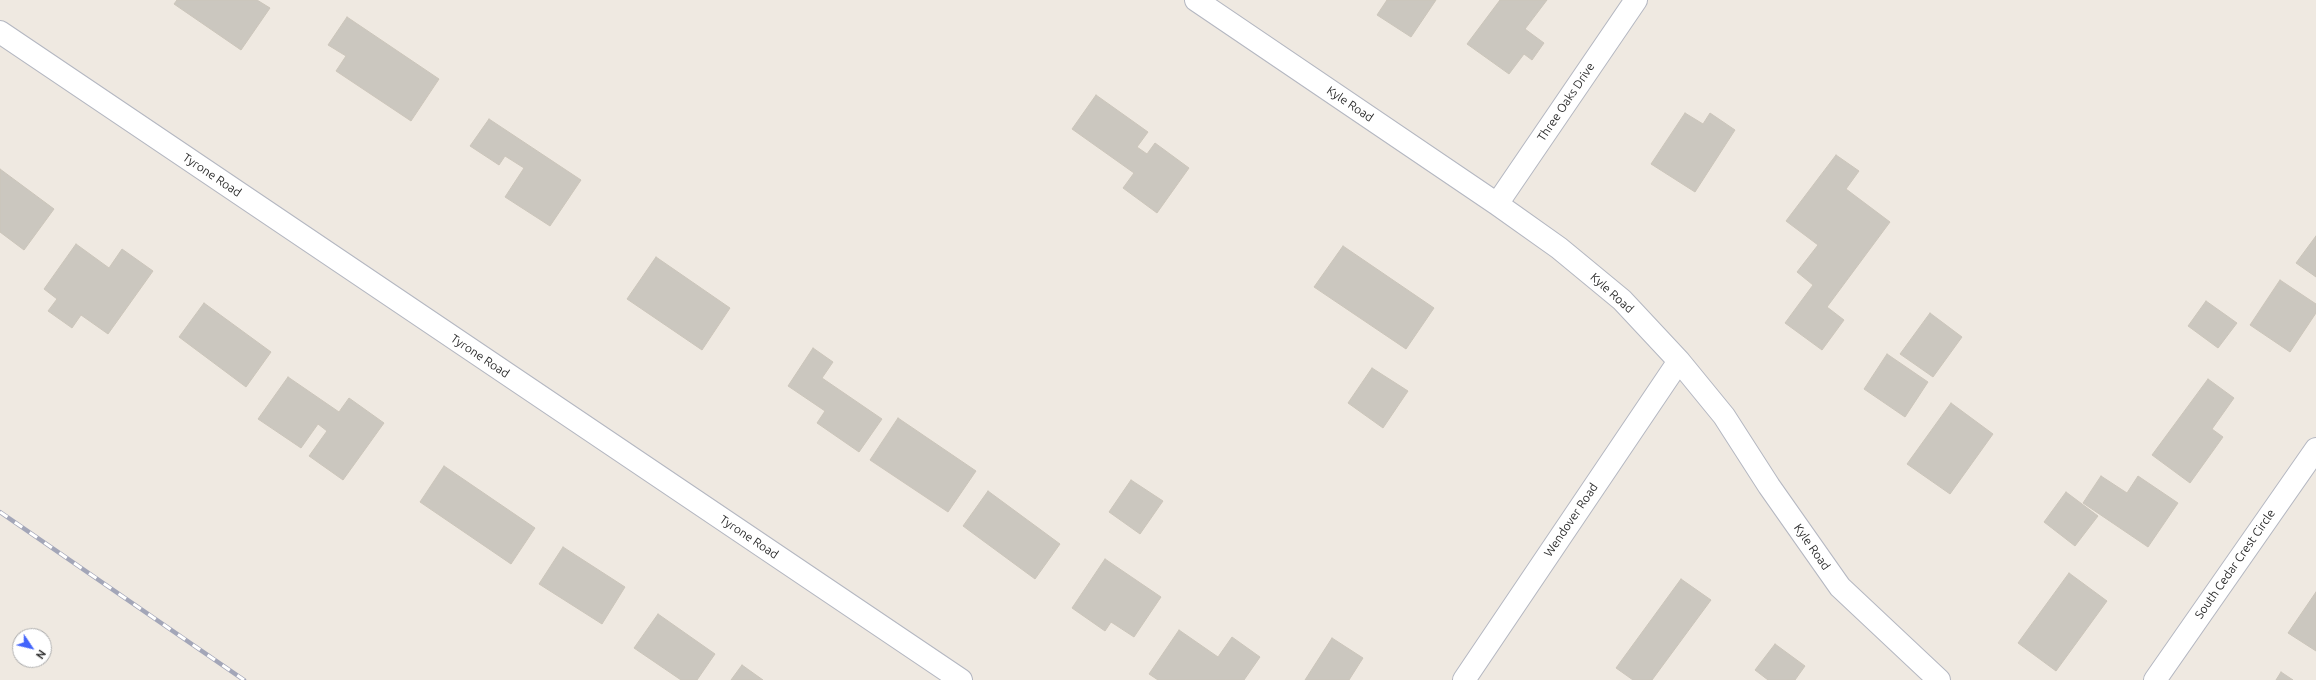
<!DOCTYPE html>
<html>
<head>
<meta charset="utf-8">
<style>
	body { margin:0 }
	#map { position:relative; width:2316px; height:680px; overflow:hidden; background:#efe9e1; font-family:Ubuntu,sans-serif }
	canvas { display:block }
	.north { position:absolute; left:12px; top:628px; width:40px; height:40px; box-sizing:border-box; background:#fff; border:1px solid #ababab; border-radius:50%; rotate:125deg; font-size:11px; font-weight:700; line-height:16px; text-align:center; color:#2e2e2e }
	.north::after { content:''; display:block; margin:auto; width:14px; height:18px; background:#4264fb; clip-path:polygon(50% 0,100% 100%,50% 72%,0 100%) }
</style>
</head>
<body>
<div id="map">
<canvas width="2316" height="680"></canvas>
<div class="north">N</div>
</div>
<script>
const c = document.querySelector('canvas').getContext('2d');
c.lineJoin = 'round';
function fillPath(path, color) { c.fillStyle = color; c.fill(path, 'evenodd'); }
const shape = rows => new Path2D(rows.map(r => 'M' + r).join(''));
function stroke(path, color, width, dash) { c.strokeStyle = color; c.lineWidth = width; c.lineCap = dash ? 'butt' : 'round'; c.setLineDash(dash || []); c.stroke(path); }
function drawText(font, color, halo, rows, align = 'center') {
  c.font = font + ' Ubuntu,sans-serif'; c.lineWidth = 4; c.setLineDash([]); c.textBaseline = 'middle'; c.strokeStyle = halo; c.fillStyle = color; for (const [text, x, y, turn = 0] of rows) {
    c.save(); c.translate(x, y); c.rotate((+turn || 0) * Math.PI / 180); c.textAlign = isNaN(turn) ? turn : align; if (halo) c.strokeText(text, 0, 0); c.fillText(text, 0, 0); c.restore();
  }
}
const building = shape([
	[177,0,257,0,270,8,241,50,174,4,177,0],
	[1387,0,1436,0,1411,37,1377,15,1387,0],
	[1500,0,1547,0,1525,29,1544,43,1532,60,1524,54,1509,74,1467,44,1500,0],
	[347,17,439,79,411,121,336,71,346,56,328,45,347,17],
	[1096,95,1148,132,1137,147,1147,154,1155,143,1189,168,1157,213,1123,188,1134,173,1072,129,1096,95],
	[1685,113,1703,124,1710,113,1735,130,1695,192,1651,164,1685,113],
	[489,119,581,180,550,226,505,197,524,168,505,156,499,165,470,146,489,119],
	[1836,155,1859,171,1846,189,1890,222,1827,307,1844,320,1822,350,1785,323,1813,285,1797,272,1818,245,1786,221,1836,155],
	[0,169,54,209,24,250,0,232,0,169],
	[2316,236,2316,277,2296,263,2316,236],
	[76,244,109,268,122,249,153,271,108,334,81,315,72,328,48,311,57,299,44,289,76,244],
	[1343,246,1434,308,1406,349,1314,287,1343,246],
	[656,257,730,308,702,350,627,299,656,257],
	[2280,280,2316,304,2316,313,2290,352,2250,325,2280,280],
	[2206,301,2237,323,2218,348,2188,326,2206,301],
	[204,303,271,352,246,387,179,337,204,303],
	[1930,313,1962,337,1933,377,1900,354,1930,313],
	[813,348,833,362,822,378,882,419,859,452,817,423,825,411,788,386,813,348],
	[1887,354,1928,382,1905,417,1864,389,1887,354],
	[1372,368,1408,391,1383,428,1348,403,1372,368],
	[288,377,339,412,349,398,384,423,343,480,309,456,327,431,318,424,301,448,258,419,288,377],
	[2208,379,2234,398,2212,429,2223,437,2190,483,2152,455,2208,379],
	[1951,403,1993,434,1950,494,1907,464,1951,403],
	[898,418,976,471,948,512,870,460,898,418],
	[444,466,535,528,511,564,420,502,444,466],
	[2101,476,2127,493,2138,476,2178,503,2148,547,2083,503,2101,476],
	[1131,480,1163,501,1140,534,1109,512,1131,480],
	[988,491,1060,544,1035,579,963,526,988,491],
	[2066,492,2098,516,2075,546,2044,522,2066,492],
	[563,547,625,587,602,624,539,584,563,547],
	[1105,559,1161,597,1134,637,1111,622,1105,631,1072,608,1105,559],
	[2069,573,2107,601,2056,671,2018,643,2069,573],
	[1681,579,1711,600,1652,680,1633,680,1616,668,1681,579],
	[2316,592,2316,651,2288,633,2316,592],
	[658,614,715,654,697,680,681,680,634,648,658,614],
	[1179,630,1218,657,1232,637,1260,657,1244,680,1158,680,1149,674,1179,630],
	[1332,638,1363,658,1349,680,1305,680,1332,638],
	[1775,644,1805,666,1795,680,1768,680,1755,670,1775,644],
	[742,665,763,680,731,680,742,665],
	[2281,672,2293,680,2276,680,2281,672]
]);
const minor = shape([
	[1196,0,1497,204,1559,248,1622,300,1679,361,1724,416,1769,486,1840,587,1939,680],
	[0,32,961,680],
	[1497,204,1636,0],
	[1464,680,1679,361],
	[2155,680,2316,449]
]);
const rail = shape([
	[0,512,244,680]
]);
const streetNames = [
	["Three Oaks Drive",1566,102,-56],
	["Kyle Road",1350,104,34],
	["Tyrone Road",212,175,34],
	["Kyle Road",1612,293,42],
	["Tyrone Road",480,356,34],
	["Wendover Road",1571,520,-56],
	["Tyrone Road",749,537,34],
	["Kyle Road",1812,547,55],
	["South Cedar Crest Circle",2235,564,-55]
];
fillPath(building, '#cbc7bf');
stroke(building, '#cbc5ba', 1);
stroke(minor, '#b4b7c1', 24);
stroke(minor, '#fff', 22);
stroke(rail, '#a3a6b8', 4.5);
stroke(rail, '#fff', 3, [9]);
drawText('12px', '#2e2e2e', '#fff', streetNames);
</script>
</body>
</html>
